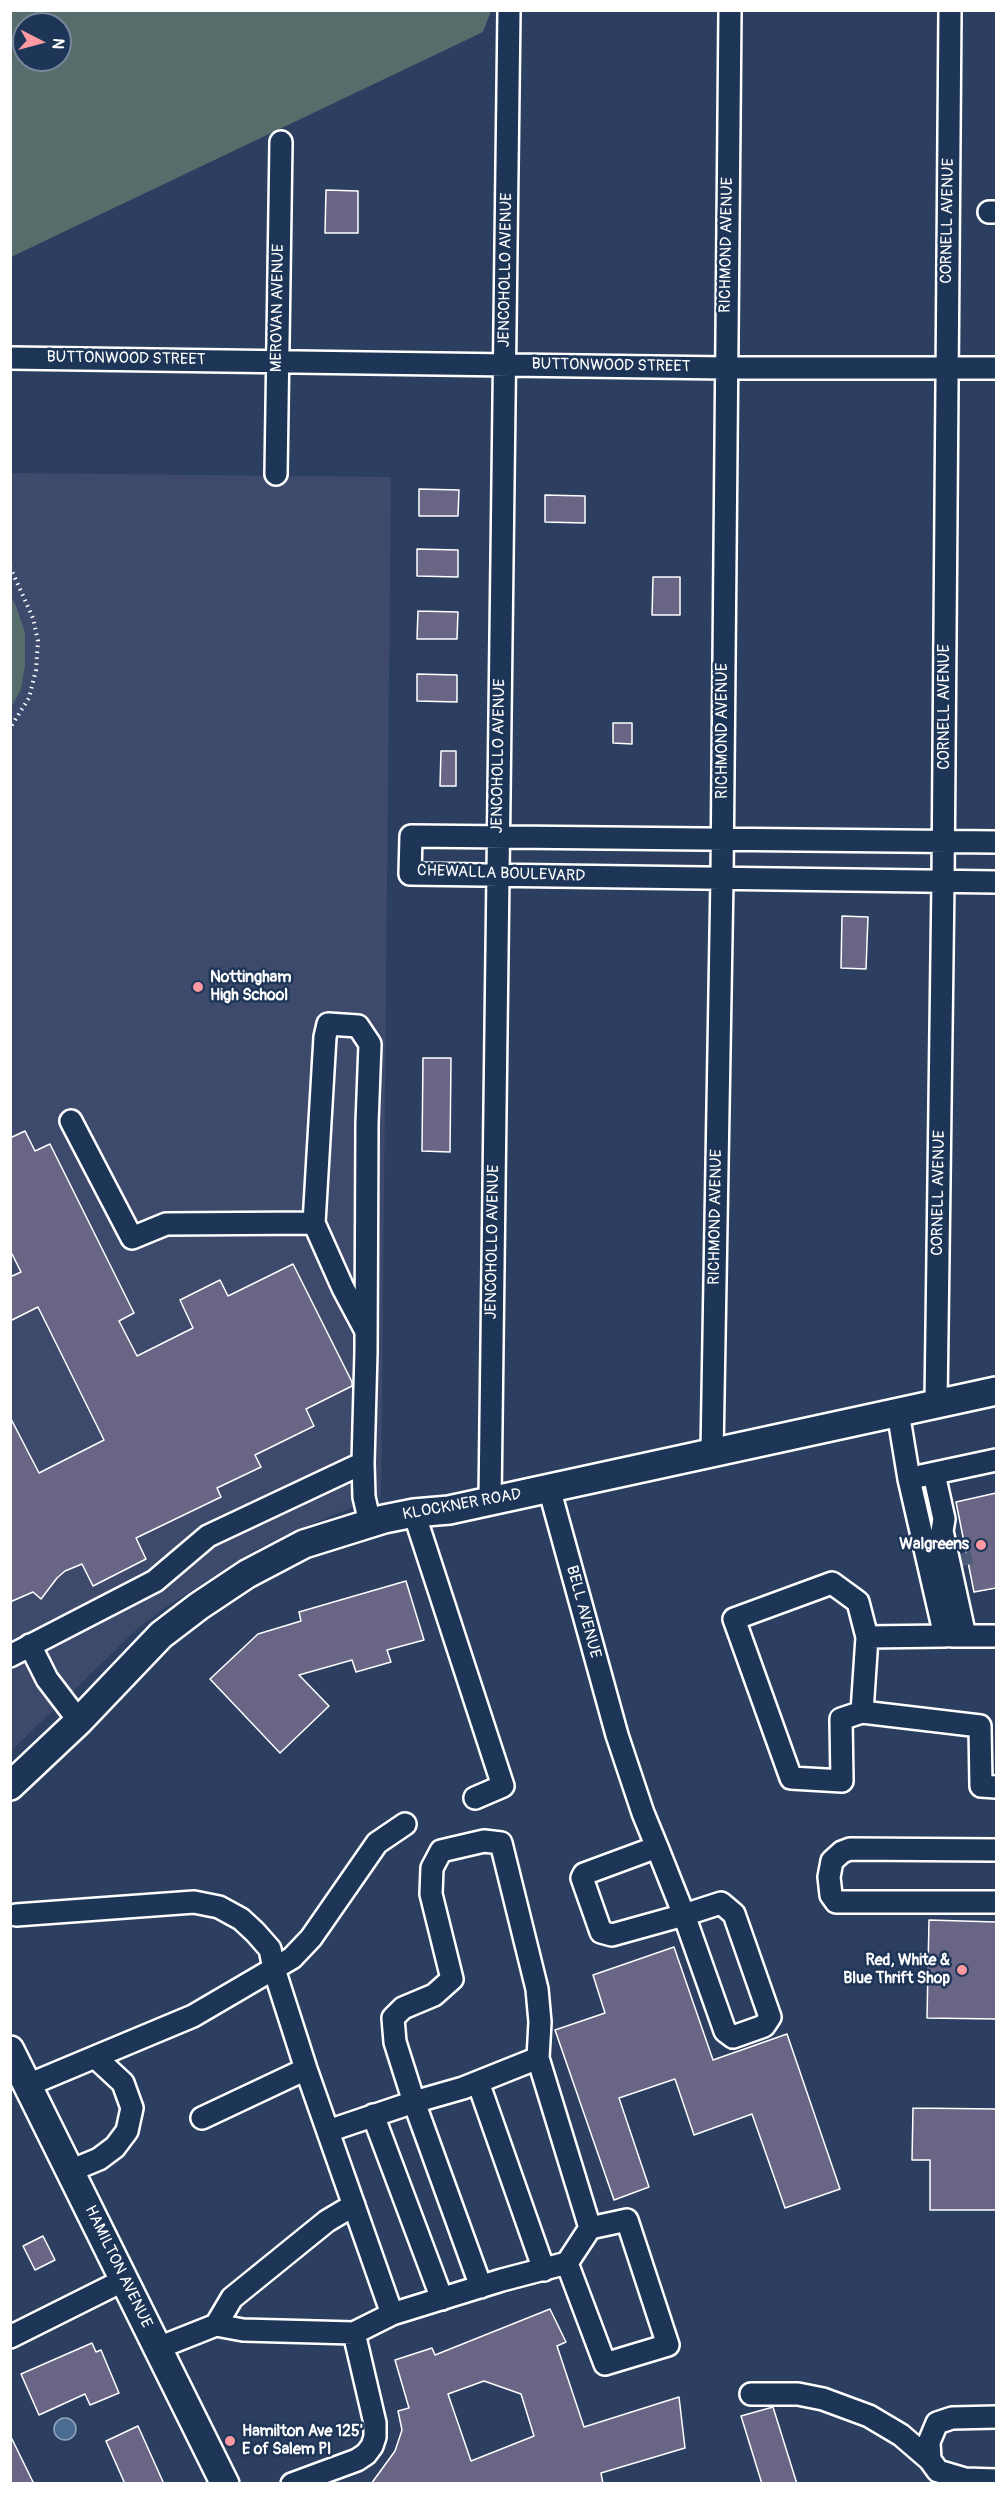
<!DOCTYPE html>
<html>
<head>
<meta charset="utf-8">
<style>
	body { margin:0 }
	#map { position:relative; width:1007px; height:2494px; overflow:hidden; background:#2c3f60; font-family:Pangolin,sans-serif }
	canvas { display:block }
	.frame { position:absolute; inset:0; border:12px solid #fff; pointer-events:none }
	.north { position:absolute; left:12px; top:12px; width:60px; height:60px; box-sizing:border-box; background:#1d3557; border:2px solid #77869a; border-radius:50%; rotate:96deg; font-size:16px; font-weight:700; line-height:24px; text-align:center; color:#fff }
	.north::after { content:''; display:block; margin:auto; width:21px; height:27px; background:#ff9aa2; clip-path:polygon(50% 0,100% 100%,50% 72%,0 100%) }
</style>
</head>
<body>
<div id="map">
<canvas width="1007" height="2494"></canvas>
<div class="frame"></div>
<div class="north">N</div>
</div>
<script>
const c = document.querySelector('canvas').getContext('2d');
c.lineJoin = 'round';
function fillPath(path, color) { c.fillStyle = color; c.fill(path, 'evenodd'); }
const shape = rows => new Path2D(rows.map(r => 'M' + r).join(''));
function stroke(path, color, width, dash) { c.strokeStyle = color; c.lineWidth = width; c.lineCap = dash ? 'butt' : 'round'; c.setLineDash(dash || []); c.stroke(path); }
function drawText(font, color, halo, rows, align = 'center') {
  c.font = font + ' Pangolin,sans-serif'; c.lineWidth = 5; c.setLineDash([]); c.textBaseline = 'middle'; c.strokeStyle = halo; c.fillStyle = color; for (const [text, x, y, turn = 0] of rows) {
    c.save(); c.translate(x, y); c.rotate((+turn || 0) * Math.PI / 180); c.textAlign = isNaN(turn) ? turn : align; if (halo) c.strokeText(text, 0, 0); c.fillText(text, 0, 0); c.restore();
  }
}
const built = shape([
	[11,473,391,477,381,1496,289,1533,255,1550,169,1605,139,1627,11,1751]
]);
const green = shape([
	[11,10,491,10,491,11,483,32,11,257],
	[24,24,60,24,60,60,24,60],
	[11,597,16,606,25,633,25,665,21,689,11,708]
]);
const water = shape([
	'54 2429a11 11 0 1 1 22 0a11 11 0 1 1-22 0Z'
]);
const building = shape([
	[326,190,358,191,358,233,325,233,326,190],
	[419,489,459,490,458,516,419,516,419,489],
	[545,495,585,496,585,523,545,522,545,495],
	[417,549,458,550,458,577,417,576,417,549],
	[653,577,680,577,680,615,652,615,653,577],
	[418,611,458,612,457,639,417,639,418,611],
	[417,674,457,675,457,702,417,701,417,674],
	[613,723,632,723,632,744,613,743,613,723],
	[441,751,456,751,456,786,440,786,441,751],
	[842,916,868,917,866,969,841,968,842,916],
	[423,1058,451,1058,450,1152,422,1151,423,1058],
	[25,1131,35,1151,50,1144,134,1313,119,1321,137,1356,193,1328,180,1300,220,1280,228,1296,293,1264,352,1382,352,1386,306,1409,314,1426,255,1455,261,1467,217,1488,221,1497,136,1538,146,1559,93,1586,82,1564,65,1571,57,1578,41,1599,33,1592,10,1602,10,1417,39,1473,104,1440,38,1307,10,1321,10,1277,21,1272,10,1250,10,1138,25,1131],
	[996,1493,996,1588,974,1592,956,1502,996,1493],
	[406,1581,424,1640,387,1650,391,1662,356,1672,352,1660,299,1675,329,1706,280,1753,210,1679,258,1634,301,1621,299,1612,406,1581],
	[929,1920,996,1922,996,2019,927,2018,929,1920],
	[674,1947,713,2060,787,2034,840,2189,785,2208,752,2114,694,2135,675,2079,619,2098,649,2187,614,2200,555,2030,605,2013,593,1975,674,1947],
	[913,2108,996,2109,996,2210,930,2210,930,2160,912,2160,913,2108],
	[43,2236,55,2260,35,2270,23,2246,43,2236],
	[550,2309,566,2342,557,2346,584,2427,679,2397,685,2448,601,2473,603,2484,371,2484,395,2451,402,2430,398,2411,409,2408,395,2360,432,2348,435,2355,550,2309],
	[484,2381,521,2394,534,2436,471,2461,448,2394,484,2381],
	[92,2343,96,2352,101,2350,119,2393,90,2405,85,2394,39,2415,21,2374,92,2343],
	[773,2407,797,2484,762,2484,741,2416,773,2407],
	[138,2426,164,2484,125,2484,106,2441,138,2426],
	[10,2435,34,2484,10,2484,10,2435]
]);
const minorTunnel = shape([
	[960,1554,963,1566]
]);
const path = shape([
	[10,567,33,618,38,641,36,670,29,698,10,728]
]);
const minor = shape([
	[989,212,996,212],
	[10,358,725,368,996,368],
	[276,474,281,142],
	[996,842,411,836,410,874,996,882],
	[71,1121,132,1238,166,1224,314,1223],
	[366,1331,343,1288,314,1223,325,1037,328,1024,358,1026,370,1044,367,1123,366,1352,363,1463,364,1497,370,1523],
	[936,1403,943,881,950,10],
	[712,1452,722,878,730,10],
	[934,1474,944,1519,942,1531,965,1636],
	[921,1476,996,1460],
	[549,1488,617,1735,643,1813,657,1847,684,1915,725,2031,733,2037,764,2026,770,2017,734,1914,721,1903,684,1915,612,1935,601,1932,582,1878,584,1874,657,1847],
	[490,1501,509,10],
	[414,1513,503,1786,475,1798],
	[952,1636,996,1636],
	[867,1637,862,1712,980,1726,981,1786,996,1787],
	[30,1645,47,1679,79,1721],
	[10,1656,155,1581,208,1536,363,1463],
	[862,1712,841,1719,842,1781,791,1778,734,1619,832,1583,858,1602,867,1637,945,1636,909,1479,898,1412],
	[996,1850,850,1849,842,1852,832,1861,829,1877,831,1895,836,1902,996,1902],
	[16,1915,194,1902,219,1907,241,1919,255,1932,270,1949,274,1969,306,2069,392,2314],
	[478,2082,544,2270],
	[28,2085,193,2016,292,1958,311,1938,377,1843,405,1824],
	[373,2115,442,2299],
	[202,2118,306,2069],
	[70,2171,99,2159,115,2147,127,2131,132,2108,123,2083,95,2057],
	[567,2263,590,2228],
	[481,2287,414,2102,395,2042,393,2018,403,2008,434,1995,452,1979,431,1894,432,1868,441,1851,484,1841,501,1843,537,1989,540,2022,538,2058],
	[216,2325,232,2298,327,2221,354,2205],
	[10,2337,124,2280],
	[158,2348,216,2325,243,2330,354,2333,392,2314,502,2280,567,2263,605,2364,668,2345,627,2220,590,2228,538,2058,463,2088,414,2102,328,2131],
	[751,2394,798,2394,823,2399,869,2416,901,2435,930,2460],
	[996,2417,952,2418,937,2423,929,2442,930,2460,938,2471,965,2479,996,2480],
	[292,2484,357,2460,366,2454,372,2446,375,2437,375,2423,354,2333]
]);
const major = shape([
	[10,1786,79,1721,161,1635,199,1606,247,1574,304,1544,384,1519,414,1513,449,1510,996,1391],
	[10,2050,225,2484]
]);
const markers = [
	[198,987,6,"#ff9aa2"],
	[981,1545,6,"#ff9aa2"],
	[962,1970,6,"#ff9aa2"],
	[230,2441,6,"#ff9aa2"]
];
const streetNames = [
	["CORNELL AVENUE",948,221,-89],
	["RICHMOND AVENUE",727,245,-89],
	["JENCOHOLLO AVENUE",506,270,-89],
	["MEROVAN AVENUE",278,308,-89],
	["BUTTONWOOD STREET",126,359,1],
	["BUTTONWOOD STREET",611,366,1],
	["CORNELL AVENUE",945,707,-90],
	["RICHMOND AVENUE",723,731,-90],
	["JENCOHOLLO AVENUE",499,756,-89],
	["CHEWALLA BOULEVARD",501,874,2],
	["CORNELL AVENUE",939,1193,-89],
	["RICHMOND AVENUE",716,1217,-89],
	["JENCOHOLLO AVENUE",493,1242,-89],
	["KLOCKNER ROAD",462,1505,-10],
	["BELL AVENUE",583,1612,75],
	["HAMILTON AVENUE",118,2267,64]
];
const poiNames = [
	["Nottingham",210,978],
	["High School",210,996],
	["Walgreens",969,1545,"right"],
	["Red, White &",950,1961,"right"],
	["Blue Thrift Shop",950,1979,"right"],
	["Hamilton Ave 125'",242,2432],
	["E of Salem Pl",242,2450]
];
fillPath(built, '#3e4a6b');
fillPath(green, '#566e6b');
fillPath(water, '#4a6c91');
stroke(water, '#92a7bd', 1.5);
fillPath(building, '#686585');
stroke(building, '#fff', 1.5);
stroke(minorTunnel, '#4c5c78', 21, [21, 10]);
stroke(minor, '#fff', 26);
stroke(major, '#fff', 32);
stroke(path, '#fff', 4, [1.5, 4.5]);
stroke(minor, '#1d3557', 21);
stroke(major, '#1d3557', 27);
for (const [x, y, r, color] of markers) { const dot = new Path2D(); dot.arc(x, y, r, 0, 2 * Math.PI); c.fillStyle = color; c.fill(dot); stroke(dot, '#1d3557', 2); }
drawText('16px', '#fff', '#1d3557', streetNames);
drawText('bold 16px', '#fff', '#1d3557', poiNames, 'left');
</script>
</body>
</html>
